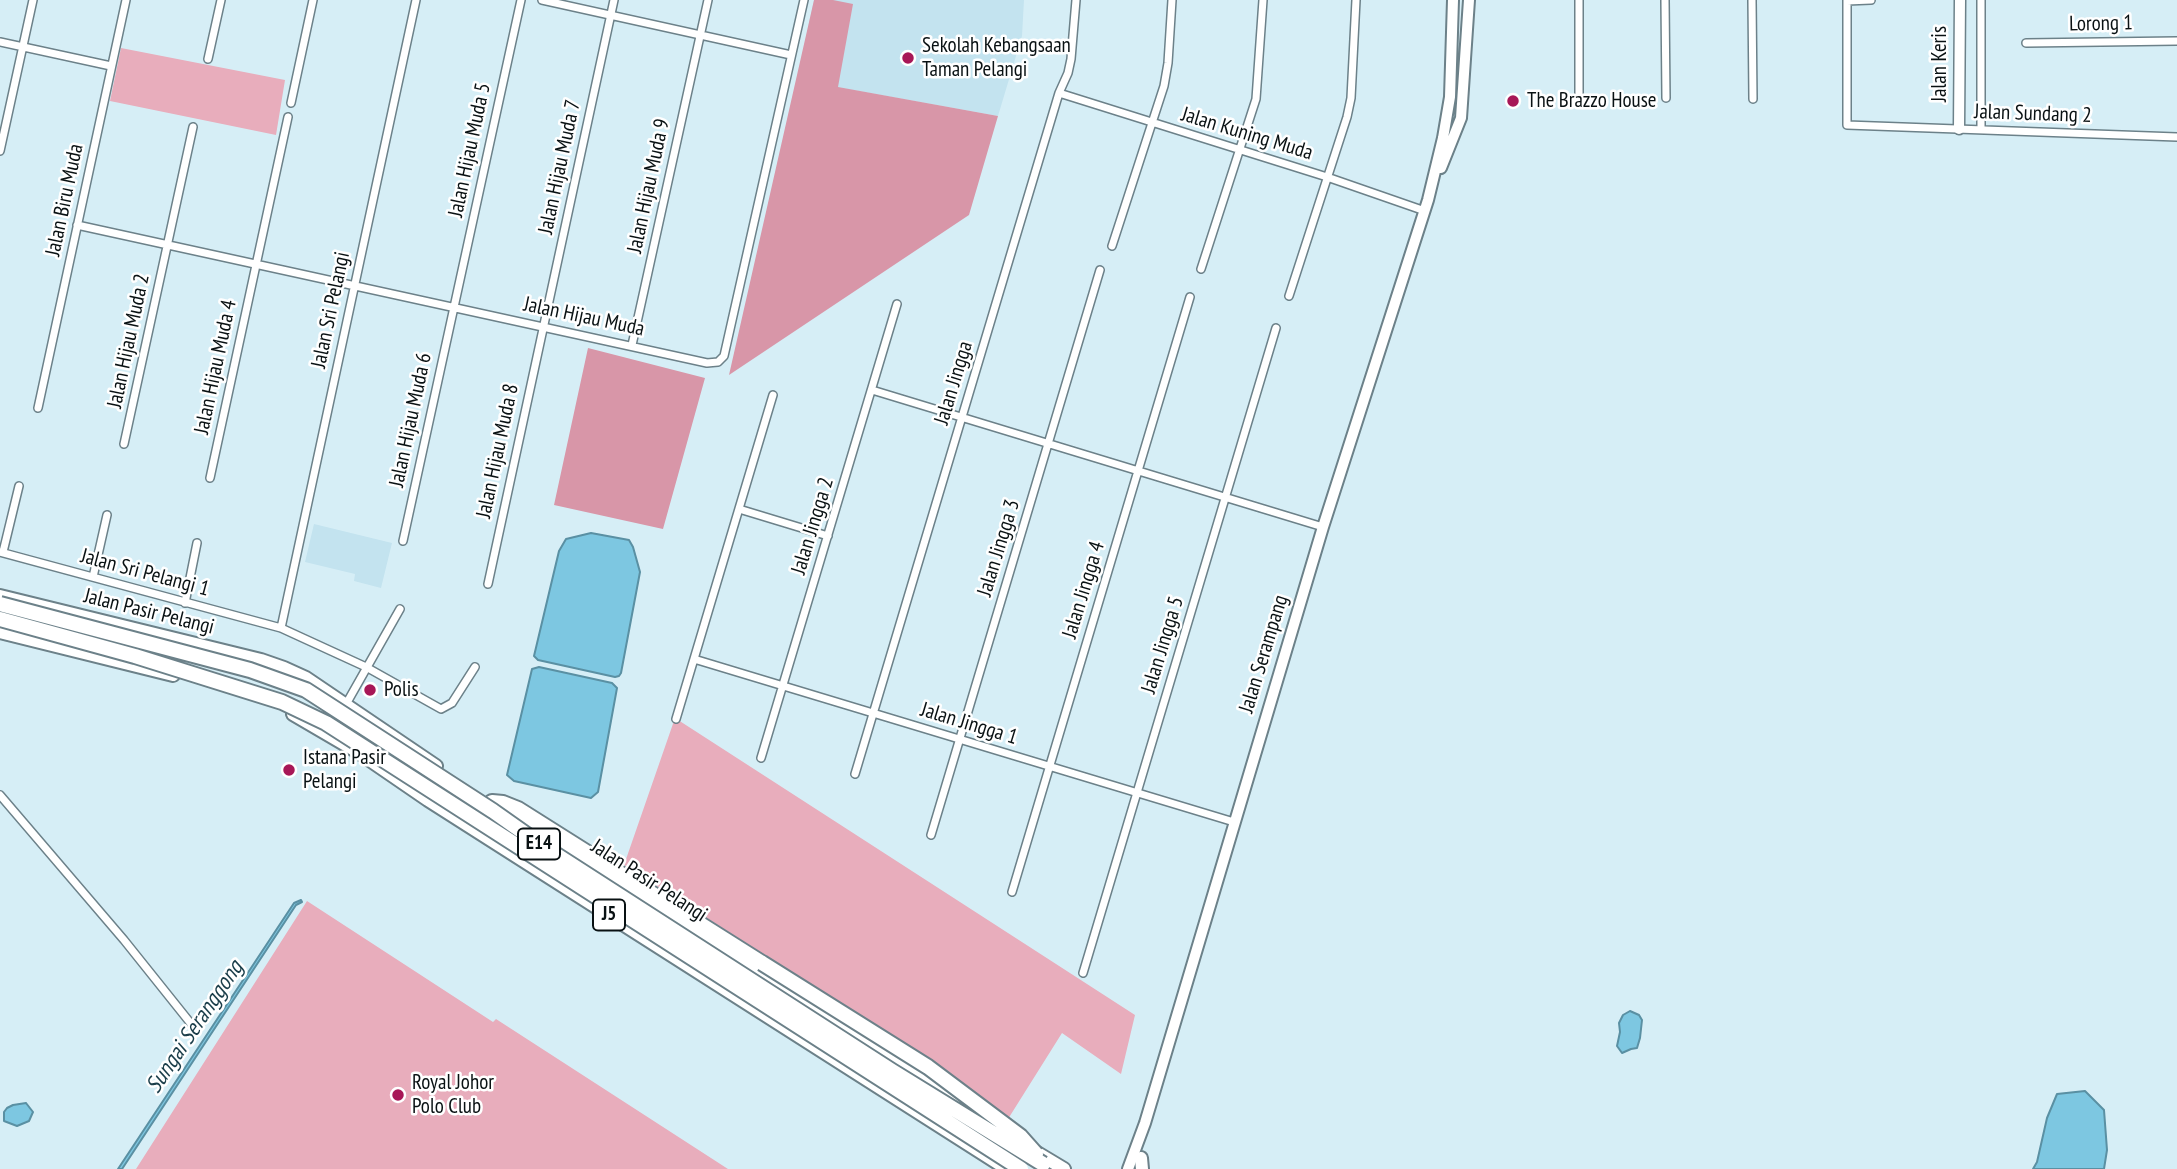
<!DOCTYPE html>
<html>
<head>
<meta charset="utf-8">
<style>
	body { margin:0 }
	canvas { display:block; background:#d6eef6 }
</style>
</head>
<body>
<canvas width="2177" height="1169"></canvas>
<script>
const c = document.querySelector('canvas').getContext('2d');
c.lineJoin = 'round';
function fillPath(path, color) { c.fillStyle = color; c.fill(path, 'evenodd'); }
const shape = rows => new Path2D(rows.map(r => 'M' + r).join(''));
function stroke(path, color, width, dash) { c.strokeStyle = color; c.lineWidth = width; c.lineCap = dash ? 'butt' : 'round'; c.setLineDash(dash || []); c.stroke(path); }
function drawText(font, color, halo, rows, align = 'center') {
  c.font = font + ' "PT Sans Narrow",sans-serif'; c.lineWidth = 5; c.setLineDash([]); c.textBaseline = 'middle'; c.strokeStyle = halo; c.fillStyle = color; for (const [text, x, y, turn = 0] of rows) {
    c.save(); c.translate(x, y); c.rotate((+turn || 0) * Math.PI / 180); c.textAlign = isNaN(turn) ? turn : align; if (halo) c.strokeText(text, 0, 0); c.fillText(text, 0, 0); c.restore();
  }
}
const built = shape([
	[814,0,1024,0,1022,36,998,116,797,80],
	[314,524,392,543,381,588,354,581,355,574,305,562]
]);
const green = shape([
	[121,48,285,80,276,135,110,101],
	[675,718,1135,1015,1121,1074,1062,1033,1008,1119,874,1025,624,865],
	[307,901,493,1022,496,1019,728,1169,136,1169]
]);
const forest = shape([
	[814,0,833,0,853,4,838,87,998,116,969,215,729,375],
	[588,348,705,378,663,529,554,505]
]);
const water = shape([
	[591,533,629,540,633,547,640,572,621,673,619,676,615,677,538,660,534,656,559,551,566,539,591,533],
	[539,667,612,683,617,688,598,792,591,798,514,781,507,775,532,669,539,667],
	[301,900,302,902,296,905,122,1169,118,1169,294,903,301,900],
	[1630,1011,1639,1015,1642,1020,1640,1038,1637,1048,1631,1049,1622,1053,1617,1046,1620,1032,1619,1023,1623,1015,1630,1011],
	[2085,1091,2104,1110,2107,1150,2104,1169,2033,1169,2037,1162,2047,1118,2057,1094,2085,1091],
	[26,1103,33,1112,29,1121,17,1126,4,1121,4,1112,7,1108,13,1105,26,1103]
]);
const minor = shape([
	[542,0,791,55],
	[1665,0,1666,98],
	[1752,0,1753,99],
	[1847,0,1847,125,2177,137],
	[1981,0,1981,130],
	[1847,1,1871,0],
	[0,42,111,66],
	[2026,43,2177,41],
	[208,59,221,0],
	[1059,93,1327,177,1425,211],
	[291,103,313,0],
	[1579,104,1579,0],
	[0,151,33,0],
	[77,225,707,363,718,362,724,356,804,0],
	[1112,246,1164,86,1168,63,1172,0],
	[1201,269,1256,99,1263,0],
	[1289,296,1347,117,1351,98,1356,0],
	[632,345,708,0],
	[872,390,1323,527],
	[38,408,126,0],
	[124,444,193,127],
	[210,478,288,117],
	[739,509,828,536],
	[403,541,521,0],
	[0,552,281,628,366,667,441,709,452,703,475,667],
	[3,552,19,486],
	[93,577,107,515],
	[488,584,614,0],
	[185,603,197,543],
	[281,628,416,0],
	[694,659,1234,822],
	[345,706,400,609],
	[676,719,773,395],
	[761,758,897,304],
	[855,774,1059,93,1068,73,1071,59,1076,0],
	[0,795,124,940,192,1025],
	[931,835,1100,270],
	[1012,892,1190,297],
	[1083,973,1276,328]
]);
const tertiary = shape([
	[1959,129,1960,0]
]);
const secondary = shape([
	[1441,168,1461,118,1469,0],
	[1128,1169,1145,1123,1323,527,1428,200,1443,138,1450,97,1453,0]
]);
const primary = shape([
	[0,596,261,660,284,668,306,678,436,766],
	[0,632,173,675],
	[293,714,358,752,428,800,1007,1169],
	[495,804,1010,1135],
	[1034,1151,1064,1169],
	[1141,1158,1142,1169]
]);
const motorway = shape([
	[492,802,503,803,518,809,762,963]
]);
const motorwayBridge = shape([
	[0,604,250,670,306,690,493,811,544,847,892,1071,1043,1164],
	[0,619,135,656,282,702,326,723,1021,1169],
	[762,963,928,1067,1020,1136,1036,1154]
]);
const markers = [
	[908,58,7,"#a71757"],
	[1513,101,7,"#a71757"],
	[370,690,7,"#a71757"],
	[289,770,7,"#a71757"],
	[398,1095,7,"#a71757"]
];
const shields = [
	[539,844,42],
	[609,915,32]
];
const shieldNames = [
	["E14",539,844],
	["J5",609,915]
];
const streetNames = [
	["Lorong 1",2101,24,-1],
	["Jalan Keris",1940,64,-90],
	["Jalan Sundang 2",2033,114,2],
	["Jalan Kuning Muda",1247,134,17],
	["Jalan Hijau Muda 5",470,150,-78],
	["Jalan Hijau Muda 7",560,167,-78],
	["Jalan Hijau Muda 9",649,186,-78],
	["Jalan Biru Muda",65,200,-78],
	["Jalan Sri Pelangi",331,310,-78],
	["Jalan Hijau Muda",584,317,12],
	["Jalan Hijau Muda 2",129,341,-78],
	["Jalan Hijau Muda 4",216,367,-78],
	["Jalan Jingga",954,383,-73],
	["Jalan Hijau Muda 6",411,420,-78],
	["Jalan Hijau Muda 8",498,451,-78],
	["Jalan Jingga 2",813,526,-73],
	["Jalan Jingga 3",999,548,-73],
	["Jalan Sri Pelangi 1",145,573,15],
	["Jalan Jingga 4",1084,590,-73],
	["Jalan Pasir Pelangi",149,612,14],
	["Jalan Jingga 5",1163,645,-73],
	["Jalan Serampang",1264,654,-73],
	["Jalan Jingga 1",969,724,17],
	["Jalan Pasir Pelangi",649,881,33]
];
const poiNames = [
	["Sekolah Kebangsaan",922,46],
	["Taman Pelangi",922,70],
	["The Brazzo House",1527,101],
	["Polis",384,690],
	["Istana Pasir",303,758],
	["Pelangi",303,782],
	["Royal Johor",412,1083],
	["Polo Club",412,1107]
];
const waterNames = [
	["Sungai Seranggong",195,1027,-56]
];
fillPath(built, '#c3e3ef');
fillPath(green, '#e8adbc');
fillPath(forest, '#d896a8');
fillPath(water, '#7dc7e1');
stroke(water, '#5a90a3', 2);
stroke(minor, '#6c8189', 10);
stroke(tertiary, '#6c8189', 13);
stroke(secondary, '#6c8189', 14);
stroke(primary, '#6c8189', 16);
stroke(motorway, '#6c8189', 18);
stroke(minor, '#fff', 7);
stroke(tertiary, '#fff', 10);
stroke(secondary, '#fff', 10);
stroke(primary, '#fff', 12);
stroke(motorway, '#fff', 14);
stroke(motorwayBridge, '#6c8189', 18, []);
stroke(motorwayBridge, '#fff', 14);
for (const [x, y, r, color] of markers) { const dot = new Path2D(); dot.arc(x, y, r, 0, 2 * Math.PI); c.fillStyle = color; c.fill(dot); stroke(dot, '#fff', 2.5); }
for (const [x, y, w] of shields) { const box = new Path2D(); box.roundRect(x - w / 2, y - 15.5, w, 31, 5); c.fillStyle = '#fff'; c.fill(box); stroke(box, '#091113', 2); }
drawText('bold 19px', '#091113', null, shieldNames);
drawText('21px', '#091113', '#fff', streetNames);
drawText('21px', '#091113', '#fff', poiNames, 'left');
drawText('italic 23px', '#1a3d49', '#fff', waterNames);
</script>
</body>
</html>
